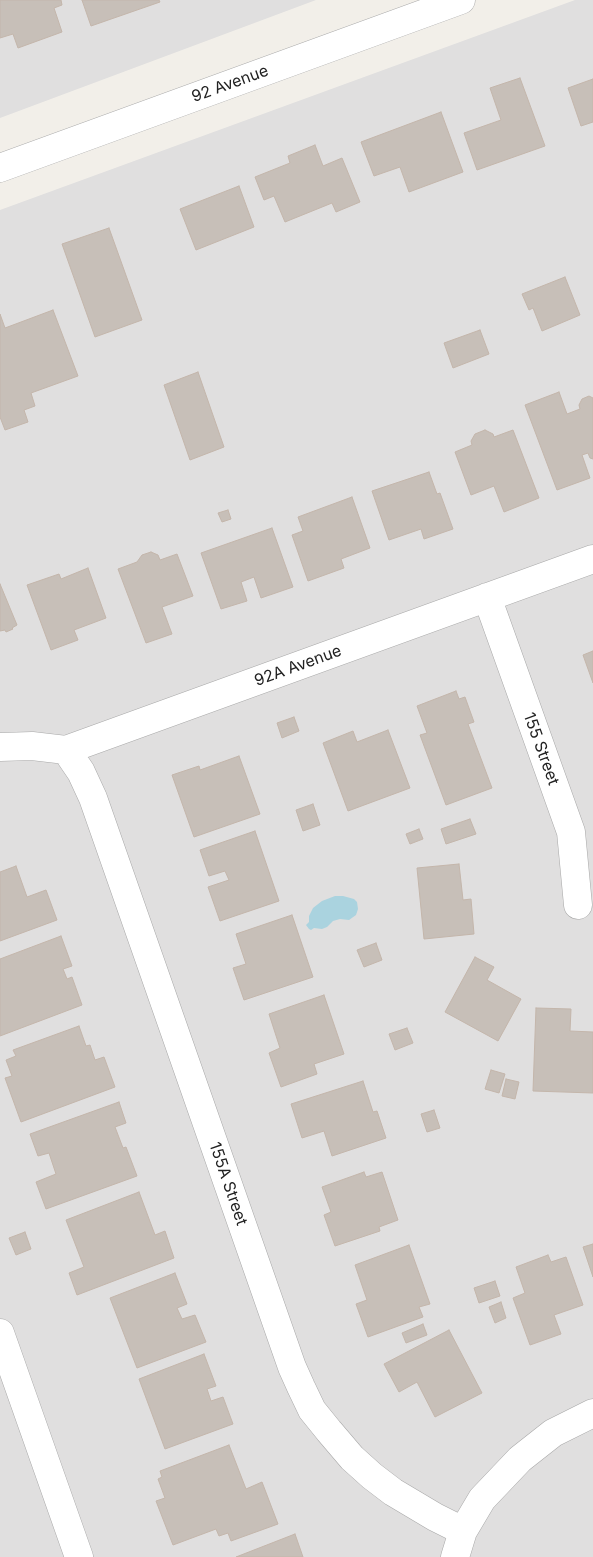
<!DOCTYPE html>
<html>
<head>
<meta charset="utf-8">
<style>
	body { margin:0 }
	canvas { display:block; background:#f2efe9 }
</style>
</head>
<body>
<canvas width="593" height="1557"></canvas>
<script>
const c = document.querySelector('canvas').getContext('2d');
c.lineJoin = 'round';
function fillPath(path, color) { c.fillStyle = color; c.fill(path, 'evenodd'); }
const shape = rows => new Path2D(rows.map(r => 'M' + r).join(''));
function stroke(path, color, width, dash) { c.strokeStyle = color; c.lineWidth = width; c.lineCap = dash ? 'butt' : 'round'; c.setLineDash(dash || []); c.stroke(path); }
function drawText(font, color, halo, rows, align = 'center') {
  c.font = font + ' Inter,sans-serif'; c.lineWidth = 5; c.setLineDash([]); c.textBaseline = 'middle'; c.strokeStyle = halo; c.fillStyle = color; for (const [text, x, y, turn = 0] of rows) {
    c.save(); c.translate(x, y); c.rotate((+turn || 0) * Math.PI / 180); c.textAlign = isNaN(turn) ? turn : align; if (halo) c.strokeText(text, 0, 0); c.fillText(text, 0, 0); c.restore();
  }
}
const residential = shape([
	[0,0,316,0,0,118],
	[575,0,593,0,593,1557,0,1557,0,210]
]);
const water = shape([
	[335,896,343,896,354,899,357,902,358,909,356,915,349,920,340,919,333,921,327,927,322,929,314,928,311,930,309,929,306,925,309,922,309,916,313,908,322,901]
]);
const building = shape([
	[0,0,61,0,62,5,54,8,62,32,18,48,13,34,0,38,0,0],
	[82,0,159,0,160,2,91,26,82,0],
	[520,78,545,146,477,170,464,133,501,120,490,88,520,78],
	[593,79,593,122,581,126,568,88,593,79],
	[441,112,463,172,409,192,400,167,374,176,361,142,441,112],
	[315,145,323,166,342,158,360,202,336,212,332,203,285,222,274,196,264,200,255,177,290,163,288,156,315,145],
	[239,186,254,227,196,250,180,209,239,186],
	[109,228,142,320,95,337,62,244,109,228],
	[565,277,580,315,542,331,533,308,529,310,522,294,565,277],
	[53,310,78,376,31,393,35,406,24,410,28,422,5,430,0,417,0,314,5,328,53,310],
	[480,330,489,354,453,368,444,343,480,330],
	[198,372,224,447,190,460,164,385,198,372],
	[559,392,567,414,580,409,579,405,582,399,589,396,593,398,593,459,590,458,588,453,582,455,590,478,557,490,525,405,559,392],
	[485,430,493,434,494,437,513,430,539,498,504,512,494,486,471,495,455,452,472,445,471,441,475,434,485,430],
	[429,472,437,494,440,493,453,529,424,539,421,529,389,540,372,491,429,472],
	[352,497,370,548,341,559,344,568,308,581,292,535,303,531,298,517,352,497],
	[228,510,231,519,222,522,218,513,228,510],
	[272,528,293,587,261,598,254,577,241,582,247,601,221,609,201,553,272,528],
	[151,552,158,555,160,560,177,554,193,596,162,607,172,634,146,643,118,569,137,562,142,555,151,552],
	[88,568,106,618,74,630,78,640,51,650,27,585,59,574,61,579,88,568],
	[0,584,17,625,12,628,13,629,6,632,5,630,0,631,0,584],
	[593,651,593,683,583,655,593,651],
	[456,691,459,699,465,697,474,722,468,724,492,788,446,805,420,735,427,733,417,706,456,691],
	[294,717,299,731,282,738,277,723,294,717],
	[388,730,410,788,348,811,323,743,353,731,357,742,388,730],
	[239,756,260,814,194,837,172,775,199,766,200,770,239,756],
	[313,804,320,825,303,831,296,810,313,804],
	[470,819,476,834,446,844,441,829,470,819],
	[419,829,423,839,410,844,406,834,419,829],
	[255,831,279,901,220,921,208,887,229,880,225,871,209,876,200,850,255,831],
	[459,864,463,900,471,899,474,934,424,939,417,868,459,864],
	[16,866,27,897,46,890,57,920,0,941,0,872,16,866],
	[292,915,313,977,244,1000,233,968,246,964,236,934,292,915],
	[61,936,72,966,63,969,67,979,72,977,82,1005,0,1036,0,959,61,936],
	[376,943,382,960,364,967,357,950,376,943],
	[475,957,494,967,487,980,521,999,498,1041,445,1012,475,957],
	[324,995,344,1054,314,1064,317,1074,281,1087,269,1053,280,1048,269,1014,324,995],
	[536,1008,571,1009,570,1031,593,1032,593,1093,533,1091,536,1008],
	[79,1026,86,1046,90,1045,95,1060,104,1057,115,1087,21,1122,5,1078,12,1076,6,1060,16,1056,13,1050,79,1026],
	[407,1028,413,1043,395,1050,389,1034,407,1028],
	[491,1070,505,1074,499,1093,485,1089,491,1070],
	[506,1079,519,1082,515,1099,502,1096,506,1079],
	[363,1081,373,1112,377,1111,386,1138,332,1156,324,1131,302,1138,291,1104,363,1081],
	[119,1102,126,1123,115,1127,123,1148,126,1147,137,1176,46,1209,36,1182,56,1174,49,1153,38,1156,30,1134,119,1102],
	[434,1110,440,1128,427,1132,421,1114,434,1110],
	[364,1172,366,1177,382,1172,398,1220,379,1227,380,1231,335,1246,324,1215,331,1212,322,1187,364,1172],
	[139,1192,155,1235,165,1231,174,1258,77,1295,69,1273,84,1267,66,1220,139,1192],
	[25,1232,31,1249,16,1255,9,1238,25,1232],
	[593,1244,593,1277,583,1247,593,1244],
	[409,1245,430,1304,419,1307,423,1317,368,1337,356,1304,367,1300,355,1265,409,1245],
	[548,1255,551,1262,566,1257,583,1305,554,1315,561,1334,530,1345,513,1298,525,1293,516,1267,548,1255],
	[175,1273,187,1304,177,1308,182,1319,195,1315,206,1342,137,1368,110,1298,175,1273],
	[495,1281,500,1296,479,1303,474,1288,495,1281],
	[501,1302,506,1318,495,1323,489,1307,501,1302],
	[423,1324,427,1335,406,1343,402,1333,423,1324],
	[449,1330,482,1393,435,1417,417,1382,399,1392,384,1364,449,1330],
	[204,1354,216,1386,207,1389,211,1401,223,1397,233,1424,165,1449,139,1379,204,1354],
	[229,1445,246,1489,262,1482,278,1524,231,1541,228,1533,219,1536,216,1529,173,1545,156,1501,165,1498,158,1479,162,1477,160,1471,229,1445],
	[295,1534,303,1557,236,1557,295,1534]
]);
const minor = shape([
	[0,168,461,0],
	[487,597,571,832,578,905],
	[0,747,32,746,66,750,593,559],
	[66,750,81,772,93,798,292,1367,301,1387,312,1410,329,1431,352,1458,372,1476,393,1492,435,1517,463,1531],
	[0,1333,79,1557],
	[455,1557,463,1531,482,1499,520,1459,553,1433,593,1413]
]);
const streetNames = [
	["92 Avenue",230,84,-20],
	["92A Avenue",298,666,-20],
	["155 Street",541,749,70],
	["155A Street",228,1184,71]
];
fillPath(residential, '#e0dfdf');
fillPath(water, '#aad3df');
fillPath(building, '#c7bfb8');
stroke(building, '#c4b6ab', 1);
stroke(minor, '#a9a9a9', 29);
stroke(minor, '#fff', 28);
drawText('16px', '#222', '#fff', streetNames);
</script>
</body>
</html>
